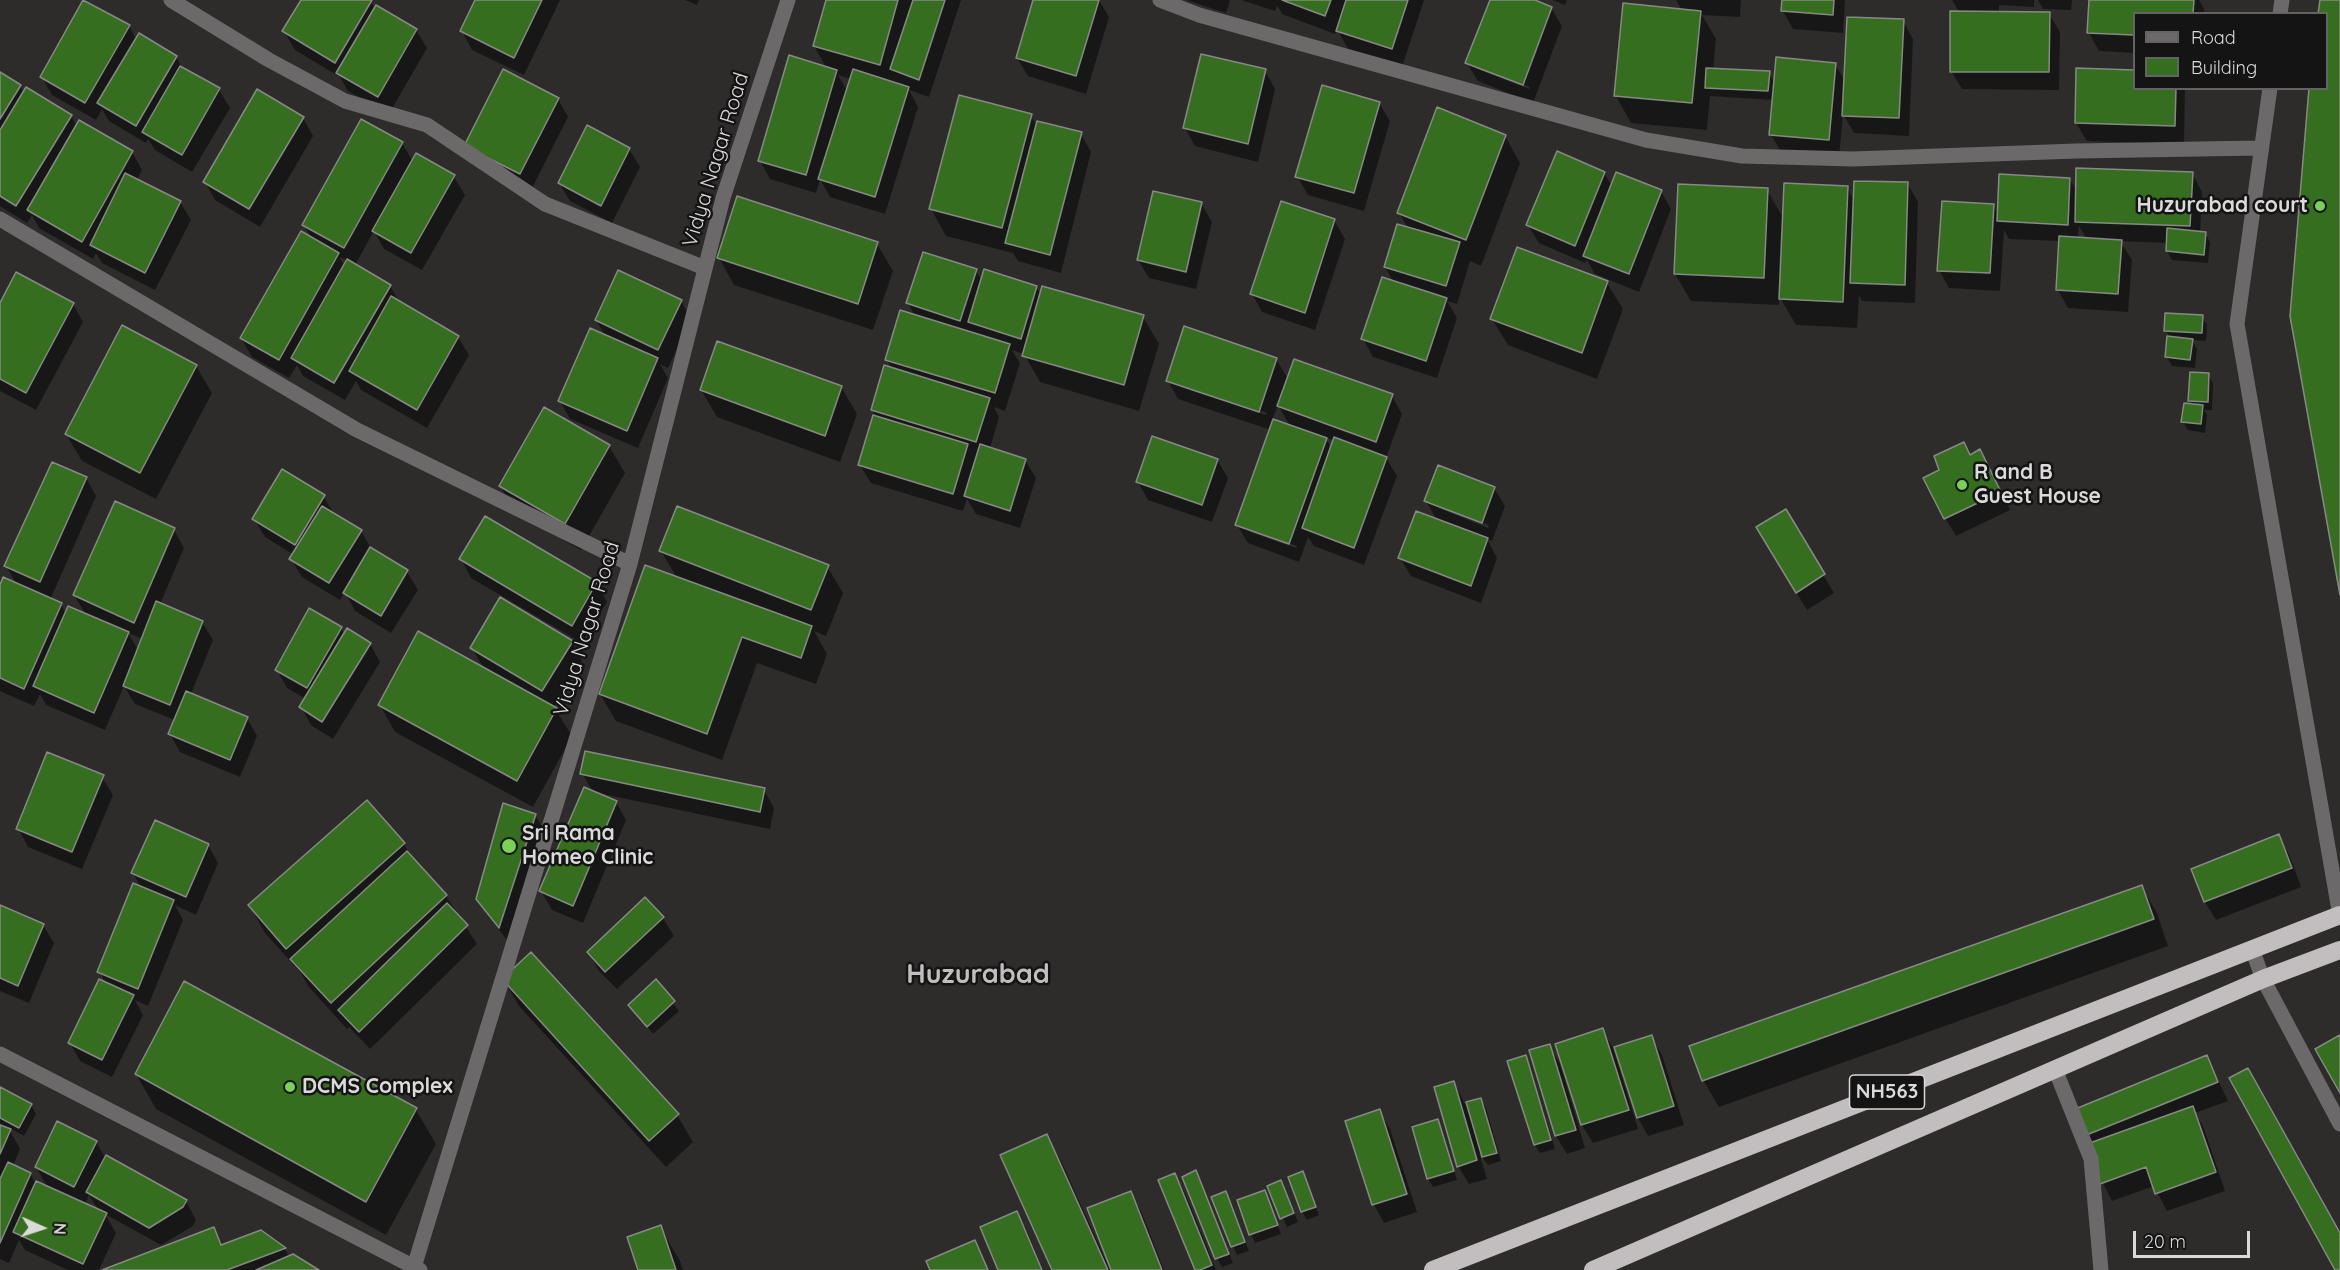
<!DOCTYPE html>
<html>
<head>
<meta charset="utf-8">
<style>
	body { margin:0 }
	#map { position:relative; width:2340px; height:1270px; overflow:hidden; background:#2e2b2b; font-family:Quicksand,sans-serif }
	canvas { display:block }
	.legend { position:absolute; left:2133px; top:12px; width:195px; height:78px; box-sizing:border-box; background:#151414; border:2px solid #646363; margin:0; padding:8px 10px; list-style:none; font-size:18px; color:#dbd9da }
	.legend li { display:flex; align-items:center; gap:12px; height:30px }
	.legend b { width:30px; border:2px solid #646363 }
	.north { position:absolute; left:12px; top:1198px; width:60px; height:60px; -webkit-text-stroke:4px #151414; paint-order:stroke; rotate:93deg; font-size:16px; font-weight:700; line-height:24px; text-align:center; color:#dbd9da }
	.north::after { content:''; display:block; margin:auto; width:21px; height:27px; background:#dbd9da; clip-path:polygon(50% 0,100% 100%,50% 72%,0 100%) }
	.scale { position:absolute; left:2133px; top:1231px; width:117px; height:27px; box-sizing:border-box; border:3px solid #dbd9da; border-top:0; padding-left:8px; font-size:18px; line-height:21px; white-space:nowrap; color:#dbd9da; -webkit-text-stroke:4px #151414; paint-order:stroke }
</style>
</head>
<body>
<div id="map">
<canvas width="2340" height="1270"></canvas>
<ul class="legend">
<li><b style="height:8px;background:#6b696a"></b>Road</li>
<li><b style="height:16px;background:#356e1e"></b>Building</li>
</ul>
<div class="north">N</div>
<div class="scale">20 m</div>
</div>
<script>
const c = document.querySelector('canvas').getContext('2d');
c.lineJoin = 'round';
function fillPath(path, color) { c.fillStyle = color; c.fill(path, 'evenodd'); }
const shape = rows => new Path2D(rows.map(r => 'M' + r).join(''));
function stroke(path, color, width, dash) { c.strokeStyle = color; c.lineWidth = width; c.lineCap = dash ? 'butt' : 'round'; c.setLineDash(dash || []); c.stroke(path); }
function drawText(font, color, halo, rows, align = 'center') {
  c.font = font + ' Quicksand,sans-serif'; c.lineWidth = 5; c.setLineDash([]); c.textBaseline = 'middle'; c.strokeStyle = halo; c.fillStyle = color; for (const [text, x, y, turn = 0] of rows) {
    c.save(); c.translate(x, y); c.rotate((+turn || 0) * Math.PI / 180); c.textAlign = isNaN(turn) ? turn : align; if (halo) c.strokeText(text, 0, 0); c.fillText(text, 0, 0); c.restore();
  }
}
const shadow = shape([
	[303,0,369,0,375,8,416,30,427,48,389,114,348,91,340,77,295,50,284,31],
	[477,0,560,0,524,75,472,50,462,31],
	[685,0,699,0,697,5],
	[827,0,961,0,929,97,909,90,918,107,885,214,830,197,820,179,816,193,770,179,760,161,827,69,814,46],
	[838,75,851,79,847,91],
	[1034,0,1099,0,1109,17,1086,94,1028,76,1017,58],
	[1186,0,1230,0,1226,13],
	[1241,0,1424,0,1402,67,1348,49,1337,29,1335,34,1282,14,1277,5,1275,11],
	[1491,0,1531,0,1551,8,1562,26,1533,103,1478,81,1467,63],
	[1480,67,1530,87,1529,89,1480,70],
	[1552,0,1567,0,1565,5],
	[1676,0,1741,0,1740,17,1702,15,1716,39,1713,70,1769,73,1775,84,1835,64,1845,81,1903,21,1913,39,1909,136,1854,133,1843,114,1839,158,1782,153,1771,135,1774,100,1710,96,1707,130,1631,123,1616,96,1682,10],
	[1783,0,1845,0,1843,33,1793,29,1783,11],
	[1952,0,2034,0,2034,7,1999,5,1999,13,2049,14,2060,32,2059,90,1962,89,1951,71,1959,12],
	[2038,0,2072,0,2071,10,2043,9],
	[2090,0,2199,0,2204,9,2204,14,2134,14,2134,53,2099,51,2089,33],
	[84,1,129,26,136,39,176,57,183,69,219,90,230,108,192,172,155,150,148,139,146,143,109,121,102,109,96,120,52,95,42,77],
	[2078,70,2134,71,2134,88,2185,88,2184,144,2087,141,2076,123],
	[1265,71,1275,89,1258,162,1195,146,1185,128],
	[0,74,20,86,24,93,71,116,77,126,132,152,142,170,137,180,180,202,191,220,155,290,102,263,96,253,93,259,39,228,32,215,27,223,0,206],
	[558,99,568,117,530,192,476,164],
	[1379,103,1390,121,1364,211,1308,195,1297,176],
	[1031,116,1037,126,1081,134,1091,152,1061,273,1018,261,1013,253,946,236,931,209],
	[303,118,313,136,260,227,215,200,205,182],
	[1505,136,1520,163,1481,266,1470,261,1457,304,1447,301,1457,318,1437,378,1373,357,1363,339,1394,283,1385,267,1408,228,1399,213],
	[402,143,413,162,454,177,465,195,422,270,384,249,374,231,355,265,390,286,400,303,458,337,469,355,427,428,361,390,356,381,345,400,303,376,297,365,289,378,252,357,241,338,313,240,304,225],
	[339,257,348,261,345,266],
	[629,149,640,167,612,223,570,201,559,183],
	[1604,173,1612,186,1661,191,1671,209,1639,292,1595,274,1587,260,1585,263,1539,243,1528,225],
	[2192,173,2202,192,2200,233,2205,233,2210,242,2208,263,2172,260,2167,251,2168,243,2120,241,2132,260,2128,312,2068,308,2058,290,2060,241,2009,239,2004,230,2000,291,1949,288,1939,270,1993,205,1999,214,2070,179,2077,192],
	[2079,226,2087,240,2078,239],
	[1907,183,1918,202,1915,303,1862,301,1859,295,1857,328,1796,325,1779,296,1779,305,1691,301,1675,274,1767,190,1784,219,1847,187,1854,201],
	[1201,203,1212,222,1196,289,1149,278,1138,260],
	[1334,220,1345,239,1315,330,1262,312,1252,294],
	[877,244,893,271,873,330,734,285,719,258],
	[976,271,982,281,1036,287,1041,295,1143,317,1159,344,1139,411,1040,382,1024,354,1012,350,1020,363,1005,411,994,407,999,417,990,448,1025,460,1036,478,1020,528,976,514,967,499,963,511,871,483,860,465,875,415,872,410,892,369,887,360,915,316,908,303],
	[1607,283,1623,309,1597,379,1508,345,1492,319],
	[681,301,691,319,668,368,660,364,668,378,638,448,570,419,560,401,606,337,596,320],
	[73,304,83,322,36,410,0,391,0,306],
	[2202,316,2207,325,2206,341,2192,340,2197,349,2195,368,2172,366,2167,357,2169,336,2166,331],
	[1276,359,1288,379,1392,396,1402,414,1386,458,1397,476,1364,565,1314,546,1308,537,1299,562,1248,543,1237,525,1271,430,1178,399,1168,381],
	[1180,384,1267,413,1266,415,1180,387],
	[1278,405,1290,426,1272,420],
	[1325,437,1335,441,1332,449],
	[1250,529,1297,546,1296,548,1250,532],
	[196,366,212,393,156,499,82,461,66,434],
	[2208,375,2213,383,2212,410,2204,410,2207,415,2205,433,2188,430,2183,422,2193,405,2190,400],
	[841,387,857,414,840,462,717,417,701,390],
	[609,446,625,473,581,550,516,513,500,486],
	[1970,456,1990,469,2010,510,1956,536,1945,518,1941,470],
	[1217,460,1228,478,1212,522,1148,500,1138,482],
	[86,478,96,496,50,600,61,604,66,614,86,615,74,595,174,530,184,548,160,604,202,622,213,640,191,694,247,718,257,736,240,777,180,752,170,734,175,720,135,704,124,686,105,730,46,705,40,694,34,706,0,691,0,588,17,585,6,566],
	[128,633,143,639,138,650],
	[1494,488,1505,506,1492,541,1487,539,1497,558,1481,603,1411,576,1400,558,1437,520,1426,501],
	[1439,505,1489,525,1488,528,1439,508],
	[323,496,334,514,361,531,372,550,407,572,418,590,391,633,355,611,345,592,340,600,302,577,291,559,294,555,265,537,254,519],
	[1785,511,1834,593,1807,610,1768,546],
	[661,551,827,566,843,593,826,636,814,631,827,654,816,684,757,663,722,760,616,721,600,694,677,578],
	[461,559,596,583,607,602,582,643,471,578],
	[341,628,345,635,370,644,380,662,333,739,311,725,301,707,306,699,287,688,277,670],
	[572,642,582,661,554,707,572,736,533,807,395,732,380,705,484,669,472,648],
	[582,773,764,790,774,808,770,829,598,793,616,802,626,820,583,923,552,910,541,891,593,792],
	[102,777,113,795,82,869,28,847,18,828],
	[367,802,404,844,413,860,446,896,477,944,370,1049,349,1027,347,1029,308,986,301,973,265,933,250,906],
	[535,815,546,833,510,944,489,917,478,899],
	[2278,836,2289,854,2301,887,2216,920,2205,902],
	[208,845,218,863,196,915,175,905,183,920,148,1006,135,1000,143,1015,112,1077,80,1061,70,1043,106,983,99,971,141,888,133,873],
	[2141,886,2157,913,2168,946,1719,1107,1703,1080],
	[0,906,43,925,54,943,29,1003,0,991],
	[663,918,674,936,617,989,599,971,589,953],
	[503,979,677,1115,693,1142,666,1167,519,1006],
	[656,981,679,1011,653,1034,630,1005],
	[1602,1030,1613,1048,1638,1129,1593,1143,1582,1125,1557,1045],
	[1651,1037,1662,1055,1684,1125,1648,1136,1638,1118],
	[1549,1046,1560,1064,1585,1148,1567,1154,1556,1136,1531,1051],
	[1525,1057,1530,1066,1555,1149,1540,1153,1535,1145],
	[2207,1057,2228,1101,2195,1113,2203,1126,2225,1191,2167,1211,2154,1186,2112,1201,2080,1138],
	[136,1074,416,1110,436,1144,386,1235,156,1109],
	[1454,1083,1465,1104,1481,1099,1486,1108,1501,1161,1488,1165,1479,1153,1487,1179,1469,1184,1458,1166],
	[0,1088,31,1105,36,1114,24,1136,8,1127,20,1149,13,1166,30,1174,36,1184,48,1188,36,1167,96,1142,106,1159,186,1201,196,1220,193,1226,161,1245,105,1214,116,1233,99,1270,68,1270,25,1250,19,1240,9,1263,0,1259,0,1126,6,1129,7,1127,0,1123],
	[89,1195,92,1200,99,1211,85,1205],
	[1379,1111,1390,1129,1417,1212,1384,1223,1374,1205,1347,1122],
	[1437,1121,1442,1129,1457,1180,1433,1187,1428,1179,1413,1128],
	[1046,1136,1062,1163,1110,1270,1053,1270],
	[1196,1172,1233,1263,1222,1267,1217,1258],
	[1302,1173,1319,1215,1307,1220,1302,1211],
	[1175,1175,1185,1193,1216,1270,1197,1270],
	[1281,1182,1298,1222,1287,1227,1269,1187],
	[1264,1192,1281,1234,1255,1243,1239,1201],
	[1130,1193,1141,1211,1164,1270,1113,1270],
	[1225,1193,1249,1251,1237,1255,1213,1198],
	[1017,1213,1027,1231,1043,1270,1000,1270],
	[660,1227,680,1261,683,1270,639,1270],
	[213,1228,223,1246,260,1232,285,1249,289,1257,317,1270,103,1270]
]);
const building = shape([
	[83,0,130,25,85,103,40,77,83,0],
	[301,0,372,0,335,63,282,31,301,0],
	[475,0,542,0,514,58,460,31,475,0],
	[826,0,898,0,880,65,813,46,826,0],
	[913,0,945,0,919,80,890,69,913,0],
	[1033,0,1099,0,1076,76,1016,58,1033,0],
	[1282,0,1331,0,1325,16,1282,0],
	[1346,0,1408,0,1392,49,1336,31,1346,0],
	[1490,0,1535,0,1552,7,1523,85,1465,63,1490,0],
	[1782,0,1834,0,1833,15,1781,11,1782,0],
	[2089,0,2194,0,2193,14,2134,14,2134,35,2087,33,2089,0],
	[2320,0,2340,0,2340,595,2290,316,2309,88,2326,88,2326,14,2318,14,2320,0],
	[1623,3,1701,11,1692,103,1614,96,1623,3],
	[376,5,417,29,378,97,336,73,376,5],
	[1950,11,2050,12,2049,72,1950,72,1950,11],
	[1847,17,1904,19,1899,118,1842,116,1847,17],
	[139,33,177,56,136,126,97,103,139,33],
	[1201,54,1266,69,1248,144,1183,128,1201,54],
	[789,55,837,70,806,175,758,161,789,55],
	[1776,57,1836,63,1829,140,1769,135,1776,57],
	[180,66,220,88,182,155,142,132,180,66],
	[1706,68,1770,71,1768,91,1705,88,1706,68],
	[2076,68,2134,70,2134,88,2176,88,2175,126,2075,123,2076,68],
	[503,69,559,98,520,174,464,146,503,69],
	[853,69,909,87,875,197,818,179,853,69],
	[0,72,21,85,0,119,0,72],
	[1322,85,1380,102,1354,193,1295,177,1322,85],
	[26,87,72,115,16,206,0,196,0,130,26,87],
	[257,89,304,117,249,209,203,182,257,89],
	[959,95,1032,114,1002,228,929,209,959,95],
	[1437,107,1506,135,1466,240,1397,213,1437,107],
	[361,119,403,142,344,248,302,225,361,119],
	[79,120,133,151,82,242,27,210,79,120],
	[1037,121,1082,132,1050,255,1005,243,1037,121],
	[587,125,630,148,601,206,558,183,587,125],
	[1557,151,1605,172,1575,246,1526,225,1557,151],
	[416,153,455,175,411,253,372,231,416,153],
	[2076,168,2193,172,2190,226,2075,222,2076,168],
	[1616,172,1662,190,1629,274,1583,256,1616,172],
	[125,173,181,201,145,273,90,245,125,173],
	[1999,174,2070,178,2068,225,1997,221,1999,174],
	[1854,181,1908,182,1905,285,1850,283,1854,181],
	[1784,183,1848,186,1843,302,1779,299,1784,183],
	[1678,184,1768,188,1764,278,1674,274,1678,184],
	[1153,191,1202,202,1186,272,1137,260,1153,191],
	[737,196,878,242,858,304,717,258,737,196],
	[1281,201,1335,219,1305,313,1250,294,1281,201],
	[1942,201,1994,204,1990,273,1937,271,1942,201],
	[1397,224,1460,242,1446,286,1384,267,1397,224],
	[2167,228,2206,232,2204,255,2166,251,2167,228],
	[301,231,339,253,279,360,240,338,301,231],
	[2059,236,2122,240,2118,294,2056,290,2059,236],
	[1517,247,1608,281,1582,353,1490,319,1517,247],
	[923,252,977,269,960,321,906,303,923,252],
	[347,259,391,285,334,383,291,358,347,259],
	[984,269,1037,286,1021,339,968,322,984,269],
	[618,270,682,300,658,350,595,320,618,270],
	[16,272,74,303,26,393,0,379,0,303,16,272],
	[1382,277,1447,298,1426,361,1361,339,1382,277],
	[1042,286,1144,315,1124,385,1022,356,1042,286],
	[391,296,459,336,417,410,349,371,391,296],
	[900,310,1010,344,995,393,885,360,900,310],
	[2165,313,2203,315,2202,333,2164,331,2165,313],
	[122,325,197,365,140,473,65,434,122,325],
	[1184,326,1277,358,1259,412,1166,381,1184,326],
	[590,328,658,358,627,431,558,401,590,328],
	[2167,336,2193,339,2190,360,2165,357,2167,336],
	[717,341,842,386,825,436,700,390,717,341],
	[1294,359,1393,394,1376,442,1277,406,1294,359],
	[884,365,990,398,976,442,871,410,884,365],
	[2190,372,2209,373,2208,402,2188,401,2190,372],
	[2184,403,2203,405,2201,424,2181,422,2184,403],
	[544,407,610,445,565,524,499,486,544,407],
	[873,415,968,444,953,494,858,465,873,415],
	[1273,419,1327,438,1289,544,1235,525,1273,419],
	[1152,436,1218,459,1202,505,1136,482,1152,436],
	[1334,437,1387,457,1354,548,1302,528,1334,437],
	[1964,442,1970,455,1980,449,2001,492,1944,519,1923,478,1939,470,1934,456,1964,442],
	[980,444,1026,459,1010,511,964,496,980,444],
	[52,462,87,477,40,582,4,566,52,462],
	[1438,465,1495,487,1482,523,1424,501,1438,465],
	[282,469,325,495,295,545,252,519,282,469],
	[115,501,175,528,134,623,73,595,115,501],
	[322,506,362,530,329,583,289,559,322,506],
	[677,506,829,565,811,610,659,551,677,506],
	[1786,509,1825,574,1796,593,1756,527,1786,509],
	[1416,511,1488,538,1471,586,1398,558,1416,511],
	[485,516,597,582,572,626,459,559,485,516],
	[370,547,408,570,381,616,343,593,370,547],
	[645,565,812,626,801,658,742,637,707,734,599,694,645,565],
	[3,577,62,603,24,689,0,678,0,585,3,577],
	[500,597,573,641,542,691,470,648,500,597],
	[156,601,203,621,170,705,123,686,156,601],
	[68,606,129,632,94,713,33,686,68,606],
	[309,608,342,627,307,688,275,670,309,608],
	[347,628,371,643,322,722,299,707,347,628],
	[418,631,557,708,517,781,378,705,418,631],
	[186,691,248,717,230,760,168,734,186,691],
	[585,751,765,788,760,812,580,774,585,751],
	[47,752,104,775,72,852,16,829,47,752],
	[584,787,617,801,573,906,539,891,584,787],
	[367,800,405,843,286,949,248,905,367,800],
	[503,803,536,814,499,928,476,899,503,803],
	[155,820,209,844,186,897,131,873,155,820],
	[2279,834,2292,868,2204,902,2191,869,2279,834],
	[407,851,447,895,331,1003,290,959,407,851],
	[133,883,174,900,138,989,97,972,133,883],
	[2142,885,2154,919,1702,1081,1689,1046,2142,885],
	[645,897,664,917,605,972,587,952,645,897],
	[447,903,468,925,359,1032,338,1010,447,903],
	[0,905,44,924,18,986,0,978,0,905],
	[531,952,679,1114,649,1141,502,979,531,952],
	[99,979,134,995,102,1060,68,1043,99,979],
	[656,979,675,1001,647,1027,628,1005,656,979],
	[184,981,417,1108,366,1202,135,1074,184,981],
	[1603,1028,1629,1110,1581,1125,1555,1044,1603,1028],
	[1652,1035,1674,1106,1637,1118,1614,1047,1652,1035],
	[2340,1035,2340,1093,2315,1049,2340,1035],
	[1550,1044,1576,1130,1555,1136,1529,1050,1550,1044],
	[1526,1055,1551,1140,1534,1145,1507,1061,1526,1055],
	[2207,1055,2218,1082,2079,1138,2068,1112,2207,1055],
	[2248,1068,2340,1233,2340,1270,2335,1270,2229,1078,2248,1068],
	[1454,1081,1477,1160,1457,1167,1434,1087,1454,1081],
	[0,1087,32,1104,19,1128,0,1118,0,1087],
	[1481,1098,1497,1153,1482,1157,1466,1102,1481,1098],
	[2193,1106,2216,1172,2155,1194,2146,1167,2100,1184,2087,1144,2193,1106],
	[1380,1109,1407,1194,1372,1205,1345,1121,1380,1109],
	[1438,1119,1454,1171,1427,1179,1412,1127,1438,1119],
	[57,1121,97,1141,74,1187,35,1167,57,1121],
	[0,1125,11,1129,0,1154,0,1125],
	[1047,1134,1108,1270,1052,1270,1000,1155,1047,1134],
	[106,1155,187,1200,183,1207,149,1228,86,1192,106,1155],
	[8,1162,31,1173,0,1243,0,1179,8,1162],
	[1196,1170,1229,1254,1215,1259,1182,1177,1196,1170],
	[1303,1171,1316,1207,1301,1212,1288,1177,1303,1171],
	[1175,1173,1212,1265,1200,1270,1195,1270,1158,1180,1175,1173],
	[1281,1180,1294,1213,1280,1219,1267,1186,1281,1180],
	[36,1181,107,1213,83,1264,13,1232,36,1181],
	[1265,1190,1278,1225,1249,1235,1237,1200,1265,1190],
	[1131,1191,1162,1270,1111,1270,1087,1208,1131,1191],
	[1226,1191,1245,1242,1231,1247,1211,1197,1226,1191],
	[1017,1211,1042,1270,998,1270,980,1227,1017,1211],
	[661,1225,676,1270,638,1270,627,1237,661,1225],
	[214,1227,221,1245,261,1230,286,1248,227,1270,102,1270,214,1227],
	[975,1240,988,1270,930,1270,926,1261,975,1240],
	[293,1254,319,1270,256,1270,293,1254]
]);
const minor = shape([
	[171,0,269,60,345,101,427,125,545,204,705,268],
	[1160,0,1199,15,1646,140,1742,156,1853,159,2076,151,2261,148],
	[2280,14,2282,0],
	[2270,88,2237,324,2340,916],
	[0,219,357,430,630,564],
	[2252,949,2263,979,2340,1124],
	[0,1054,420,1270],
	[2055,1069,2091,1159,2101,1270],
	[414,1267,630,564,723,198,788,0]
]);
const highway = shape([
	[1433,1270,2340,915],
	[1593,1270,2263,979,2340,950]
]);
const markers = [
	[2320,206,6,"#79d158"],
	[1962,485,6,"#79d158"],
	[509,846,8,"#79d158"],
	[290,1087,6,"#79d158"]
];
const shields = [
	[1887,1092,75]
];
const shieldNames = [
	["NH563",1887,1092]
];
const streetNames = [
	["Vidya Nagar Road",716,160,-73],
	["Vidya Nagar Road",587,629,-73]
];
const poiNames = [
	["Huzurabad court",2308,206,"right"],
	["R and B",1974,473],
	["Guest House",1974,497],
	["Sri Rama",522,834],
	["Homeo Clinic",522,858],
	["DCMS Complex",302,1087]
];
const districtNames = [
	["Huzurabad",978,975]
];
fillPath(shadow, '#0007');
fillPath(building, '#356e1e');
stroke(building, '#878986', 1.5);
stroke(minor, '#6b696a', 15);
stroke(highway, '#c2bebf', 18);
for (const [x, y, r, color] of markers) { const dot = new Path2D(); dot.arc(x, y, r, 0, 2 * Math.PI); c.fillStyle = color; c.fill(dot); stroke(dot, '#151414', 2); }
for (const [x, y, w] of shields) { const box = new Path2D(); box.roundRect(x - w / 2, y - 17, w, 34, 4.5); c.fillStyle = '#151414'; c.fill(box); stroke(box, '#dbd9da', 1.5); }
drawText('bold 20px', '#dbd9da', null, shieldNames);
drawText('21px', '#dbd9da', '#151414', streetNames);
drawText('bold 21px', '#dbd9da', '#151414', poiNames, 'left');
drawText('bold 27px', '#c2bebf', '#151414', districtNames);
</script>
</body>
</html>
